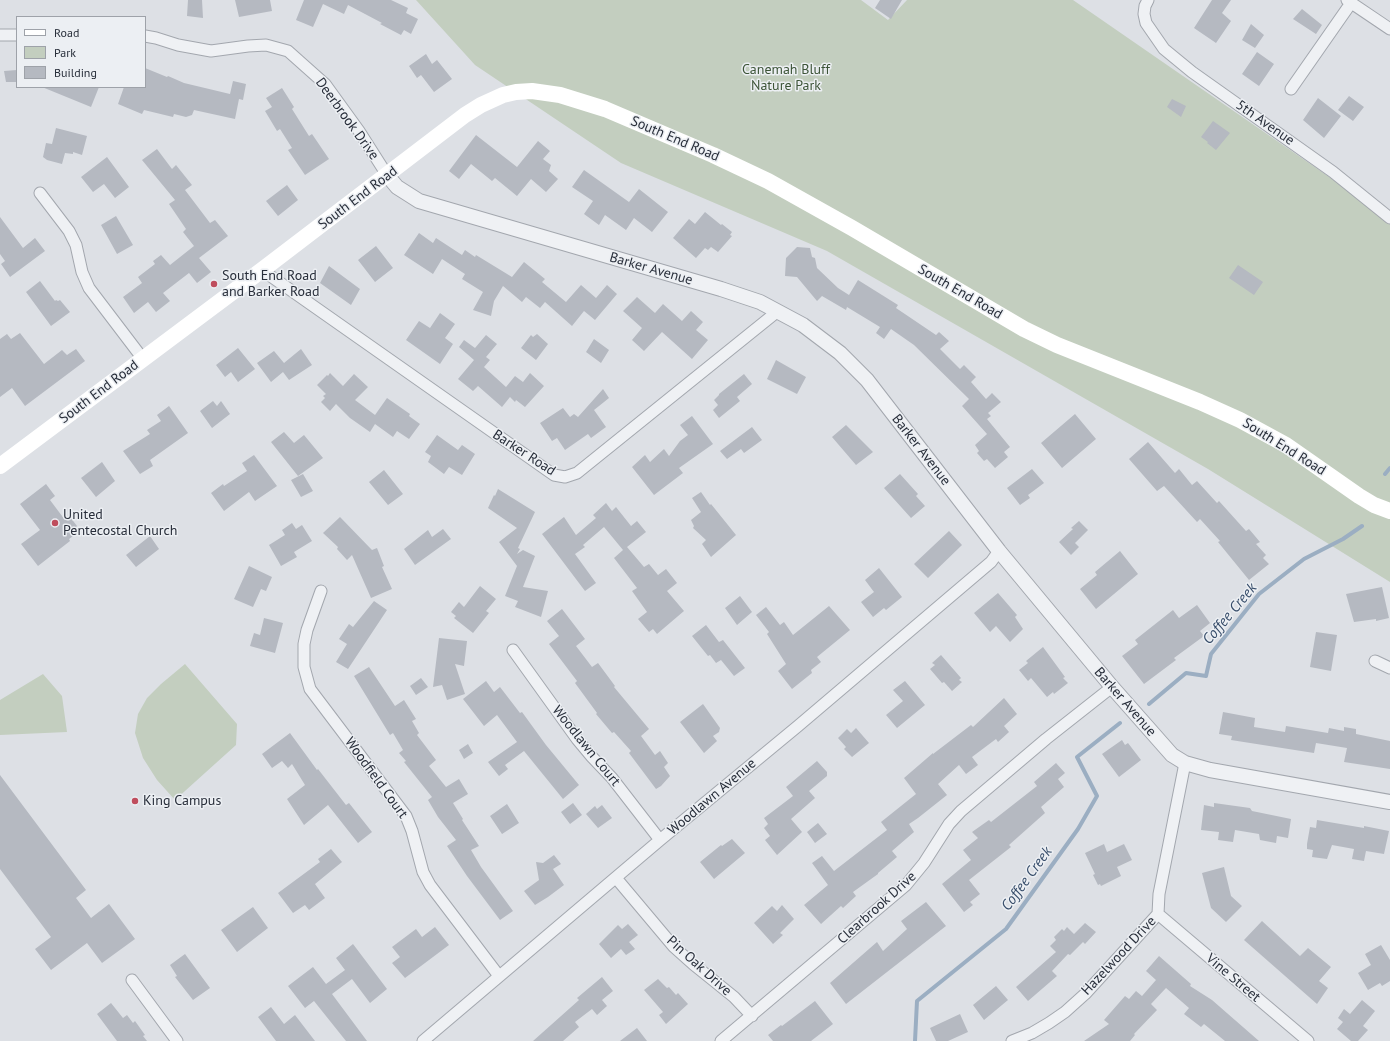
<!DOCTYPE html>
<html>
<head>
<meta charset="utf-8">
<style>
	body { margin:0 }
	#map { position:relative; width:1390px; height:1041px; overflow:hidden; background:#dde0e5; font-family:"PT Sans",sans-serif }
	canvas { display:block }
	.legend { position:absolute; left:16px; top:16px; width:130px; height:72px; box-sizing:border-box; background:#eceff3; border:1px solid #9ea2a9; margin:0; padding:5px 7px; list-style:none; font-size:12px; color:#282e3a }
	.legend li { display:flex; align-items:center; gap:8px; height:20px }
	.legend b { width:20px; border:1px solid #9ea2a9 }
</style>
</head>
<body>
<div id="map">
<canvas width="1390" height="1041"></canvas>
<ul class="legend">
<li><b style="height:5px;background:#fff"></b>Road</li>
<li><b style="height:11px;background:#c3cebf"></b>Park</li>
<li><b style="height:11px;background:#b5b9c1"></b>Building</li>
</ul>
</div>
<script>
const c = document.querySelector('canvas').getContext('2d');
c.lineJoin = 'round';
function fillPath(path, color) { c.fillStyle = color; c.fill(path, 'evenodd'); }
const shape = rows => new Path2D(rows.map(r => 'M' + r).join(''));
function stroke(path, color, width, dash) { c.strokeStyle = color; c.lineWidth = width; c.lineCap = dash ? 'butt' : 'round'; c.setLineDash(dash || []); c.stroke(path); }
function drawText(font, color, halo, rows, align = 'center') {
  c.font = font + ' "PT Sans",sans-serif'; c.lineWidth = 3; c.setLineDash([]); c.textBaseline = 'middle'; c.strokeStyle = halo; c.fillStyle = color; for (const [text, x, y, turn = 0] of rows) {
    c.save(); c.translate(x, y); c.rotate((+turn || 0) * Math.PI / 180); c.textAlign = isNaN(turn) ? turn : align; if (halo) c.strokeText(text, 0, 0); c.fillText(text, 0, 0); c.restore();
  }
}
const green = shape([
	[416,0,861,0,888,20,907,0,1073,0,1390,219,1390,582,1208,469,827,251,621,163,475,65],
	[185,664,237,724,236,745,175,800,157,780,143,758,135,733,138,714,147,698,161,684],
	[43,674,62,696,67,732,0,735,0,700]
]);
const stream = shape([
	[1385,474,1390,468],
	[1149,704,1186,673,1206,676,1211,654,1259,594,1304,559,1343,539,1362,526],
	[915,1041,917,1001,1006,929,1078,829,1097,796,1077,757,1120,723]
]);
const building = shape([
	[188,0,202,0,203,18,187,16],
	[235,0,270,0,272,11,239,17],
	[304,0,391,0,408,8,406,13,418,19,411,34,404,30,401,35,380,24,382,23,348,5,344,14,323,4,313,27,296,20],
	[880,0,902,0,891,19,875,8],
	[1212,0,1231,0,1222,13,1231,21,1216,43,1194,28],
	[1302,9,1322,25,1316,34,1293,19],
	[1251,24,1264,35,1255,48,1242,40],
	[1257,52,1274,64,1259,86,1242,74],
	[426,54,432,64,437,60,452,79,434,92,421,75,417,78,409,66],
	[145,68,167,77,168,76,184,83,230,94,233,81,246,84,243,100,239,99,235,119,194,110,192,115,186,117,174,114,173,117,144,110,142,114,118,104,124,87,145,87],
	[17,70,17,82,6,82,4,71],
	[42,87,99,87,91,107],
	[282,88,294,107,292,109,309,136,312,134,329,159,305,175,288,150,292,148,280,129,277,131,265,111,272,107,266,98],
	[1349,96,1364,107,1353,121,1338,110],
	[1318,98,1341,116,1324,138,1303,120],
	[1172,99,1186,106,1181,117,1167,107],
	[1213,121,1230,133,1216,150,1207,143,1208,142,1201,137],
	[56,128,87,136,82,155,73,152,73,154,65,153,62,164,47,160,43,157,46,143,52,144],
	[476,135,517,167,538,141,550,151,543,159,551,165,549,171,558,179,546,192,531,179,517,196,495,178,492,181,471,164,459,179,449,171],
	[157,149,172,169,176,165,192,185,185,190,210,223,215,220,228,236,199,258,211,272,197,283,189,273,163,293,170,301,156,312,148,302,134,313,123,297,142,283,138,277,155,264,153,261,161,255,170,265,194,246,183,232,186,229,169,204,175,200,142,160],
	[107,157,129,187,115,198,104,184,93,192,81,177],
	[584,170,629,202,639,189,668,212,652,232,634,218,626,230,605,215,599,225,584,214,593,201,572,187],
	[287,185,298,200,278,216,266,201],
	[705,212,721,225,722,224,732,232,730,235,732,236,718,252,711,247,708,250,705,248,696,258,673,238,689,219,695,224],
	[116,216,133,245,117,254,101,225],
	[0,217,23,248,35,238,45,251,10,277,1,264,5,261,0,254],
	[419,233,433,243,436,238,462,255,465,250,475,257,476,255,512,277,524,262,545,279,542,282,566,302,581,285,596,298,607,285,617,294,595,320,584,311,572,326,545,302,540,308,526,297,522,302,503,286,494,301,491,316,473,310,483,292,462,279,465,274,442,259,433,274,404,255],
	[376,246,393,268,375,282,358,260],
	[797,247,810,248,812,257,815,258,817,268,838,288,849,295,858,280,898,305,896,308,936,335,939,332,949,341,940,349,960,369,964,365,976,377,971,382,986,399,992,393,1001,402,988,413,991,416,987,419,1010,447,1004,452,1008,457,995,468,987,459,984,461,977,453,979,451,975,445,987,434,962,406,969,399,914,345,891,329,884,339,876,333,880,327,847,307,846,310,822,296,817,301,797,277,785,276,786,258],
	[1238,265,1263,282,1254,295,1229,278],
	[329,266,360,289,351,305,320,283],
	[40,281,55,301,56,300,58,301,60,300,70,312,51,326,26,292],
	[637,297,655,313,663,304,682,321,691,311,703,322,696,330,708,340,692,359,662,332,644,351,632,340,642,328,623,311],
	[440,313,455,324,445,338,453,344,440,364,406,340,419,321,430,328],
	[20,333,44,364,62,350,67,355,76,349,85,361,25,406,12,388,0,397,0,339,7,334,11,339],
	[537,334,548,344,536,360,521,348,531,335,533,337],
	[486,335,497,344,486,357,490,360,484,367,506,387,515,376,523,382,530,373,544,386,525,407,516,400,515,402,510,397,502,407,478,386,473,391,458,379,474,360,459,347,464,340,475,348],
	[594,339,609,350,601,363,586,352],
	[238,348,255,369,238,382,231,372,225,377,216,365],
	[301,349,312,365,289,380,283,372,271,382,257,363,274,351,284,363],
	[776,360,806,377,797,394,767,379],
	[330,373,343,386,354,374,368,387,355,400,375,415,387,398,410,414,409,416,420,424,409,439,397,431,393,437,375,424,370,432,350,418,336,404,330,411,321,402,325,398,323,396,326,394,317,385,327,375,328,376],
	[744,374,752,384,737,397,740,401,719,418,713,410,718,405,714,400,719,395,719,394],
	[603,389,609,398,594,410,606,427,591,438,588,434,565,450,557,438,552,441,540,423,563,408,570,417,574,414,578,417],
	[213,401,217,406,221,401,230,414,212,428,200,411],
	[169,406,188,433,150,460,153,466,140,474,123,451,150,434,147,430,161,421,157,415],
	[1075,414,1096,439,1062,468,1041,443],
	[692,416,713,444,679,468,683,473,654,495,632,467,645,455,650,462,664,449,669,456,680,441,688,435,680,425],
	[846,425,873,452,856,465,832,437],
	[752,427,762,440,744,453,741,449,727,459,720,451],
	[284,432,294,443,304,435,323,458,298,476,271,442],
	[437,435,458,450,462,445,475,454,462,475,449,467,444,474,428,462,431,456,425,452],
	[1148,442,1175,473,1179,469,1192,485,1197,481,1217,503,1219,501,1246,531,1249,529,1260,542,1256,544,1266,555,1263,558,1269,564,1249,580,1218,542,1220,541,1200,519,1197,522,1164,486,1157,491,1129,459],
	[254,455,277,486,255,501,249,492,224,511,211,493,223,484,224,486,247,471,242,463],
	[102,462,115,481,96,497,81,478],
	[1032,469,1044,483,1028,495,1030,498,1020,505,1007,488],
	[384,470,403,494,388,505,369,482],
	[303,474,313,491,301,497,291,480],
	[900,474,918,494,916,496,925,506,911,518,884,488],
	[46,484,55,496,50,500,65,520,70,517,77,526,73,530,76,534,69,539,70,541,38,566,21,544,40,530,20,504],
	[498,489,535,512,518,548,520,549,517,554,523,550,535,556,523,587,548,591,541,617,515,607,518,601,505,596,517,566,499,542,517,528,488,508,494,495,495,496],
	[701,492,710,505,711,504,736,535,711,557,702,544,706,540,693,528,694,526,691,520,701,512,692,498],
	[606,503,612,511,616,507,631,526,637,521,646,532,627,547,644,567,649,564,658,575,666,569,677,583,667,591,684,611,657,634,653,629,649,632,638,619,647,612,632,591,637,588,614,558,623,550,604,527,583,545,585,547,575,554,596,583,585,591,542,534,564,517,576,535,596,518,593,515],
	[340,517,372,550,377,548,384,566,382,567,392,589,371,598,352,555,347,560,337,549,338,547,323,533],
	[1079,521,1088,530,1075,543,1079,547,1071,555,1059,542,1073,529,1071,528],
	[292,523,296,529,302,525,312,541,294,552,297,557,281,566,269,545,285,535,282,530],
	[443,529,451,539,415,565,404,549,428,530,432,537],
	[949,531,962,545,928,578,914,564],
	[150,536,159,549,136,567,126,555],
	[1120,551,1138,574,1096,609,1080,589,1097,575,1095,572],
	[249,566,272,577,266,591,261,589,253,607,234,599],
	[879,568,902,597,886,610,884,608,873,617,861,602,874,592,865,580],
	[480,586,496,599,486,611,489,613,473,633,454,618,456,616,451,612,459,602,464,607],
	[1382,587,1389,618,1376,621,1376,619,1354,622,1346,594],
	[998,593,1017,615,1015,617,1023,629,1010,642,996,626,990,632,974,613],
	[740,596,752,612,737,625,725,608],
	[374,601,387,610,348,669,336,662,347,644,339,639,349,624,353,627],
	[1197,605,1210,623,1200,631,1204,636,1174,658,1176,660,1144,684,1122,656,1138,644,1135,640,1173,610,1179,618],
	[829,606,850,630,817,657,821,662,811,670,812,673,792,689,778,671,786,664,767,634,769,632,756,615,766,607,780,625,784,622,793,635],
	[562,609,585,639,576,646,592,667,598,663,615,686,614,687,649,729,641,736,655,755,660,751,668,763,664,767,670,776,661,786,656,789,629,753,631,751,614,732,612,733,596,714,597,713,575,683,577,681,549,644,559,636,547,621],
	[264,618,283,623,275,653,250,646,254,633,260,635],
	[706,625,719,642,723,640,745,668,734,676,721,660,716,663,710,655,708,656,692,636],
	[1316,632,1337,635,1331,671,1310,667],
	[439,638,467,641,464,666,455,664,465,694,447,700,442,685,433,687],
	[1043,647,1065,677,1063,678,1068,683,1054,694,1053,692,1047,697,1031,678,1028,681,1019,670,1028,663,1026,661],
	[941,655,961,678,959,680,962,682,952,691,944,682,942,683,930,669,935,665,932,663],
	[369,667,395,706,404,700,416,719,412,721,419,733,417,735,436,760,429,766,446,787,459,779,468,794,453,803,463,819,462,820,479,846,471,850,481,867,513,911,500,920,467,876,447,846,456,840,438,817,428,800,432,797,404,762,406,761,399,753,403,750,393,733,390,735,354,676],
	[421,678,428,687,416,695,410,686],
	[486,681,494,692,500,687,520,713,522,712,546,745,579,785,563,799,524,751,505,765,508,769,499,776,488,762,517,742,497,715,484,726,463,699],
	[905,681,925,705,897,728,886,715,903,701,893,690],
	[1004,698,1017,714,1004,726,1009,732,998,742,996,739,972,757,978,765,966,774,959,765,938,784,947,795,918,818,909,824,914,832,892,851,897,857,878,873,878,874,853,892,856,896,843,908,841,906,821,924,804,905,828,885,812,863,822,856,834,871,887,830,881,822,916,794,904,778,933,753,933,754,971,725,973,727],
	[703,704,720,728,719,732,713,736,717,741,704,753,680,722],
	[1223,712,1255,718,1254,727,1285,732,1286,726,1328,733,1329,728,1344,731,1344,727,1356,729,1356,734,1390,741,1390,769,1344,762,1347,748,1316,743,1314,753,1231,740,1232,736,1219,734],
	[856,728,869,743,852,757,844,749,846,747,838,738,847,729,851,733],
	[290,733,317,770,318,769,346,805,349,803,372,832,358,843,328,805,304,825,287,799,305,785,292,764,288,768,282,761,272,768,262,754],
	[1122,740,1125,745,1128,743,1141,760,1119,777,1102,754],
	[468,744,473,753,464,759,459,750],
	[817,761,827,772,827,776,809,791,815,798,791,819,802,832,777,855,765,840,770,836,764,828,768,824,764,818,793,796,786,787],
	[1056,763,1065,773,1058,779,1064,787,1041,807,1045,813,1009,845,1011,847,969,880,980,894,970,902,973,905,964,912,942,884,971,860,963,850,978,838,972,832,989,820,991,822,1037,786,1034,782],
	[0,775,86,890,76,898,91,918,109,904,135,939,102,963,87,943,51,970,35,949,51,937,0,869],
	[573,803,582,815,570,824,561,812],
	[1214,803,1250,808,1252,811,1291,819,1288,838,1277,836,1276,843,1260,840,1259,834,1235,830,1233,842,1218,840,1219,832,1201,830,1204,805,1214,807],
	[507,804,519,823,502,834,490,816],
	[602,805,612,818,598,828,586,814,595,806,597,809],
	[1317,820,1364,828,1364,826,1389,831,1384,854,1366,851,1364,861,1352,859,1354,849,1332,845,1327,859,1312,857,1313,850,1307,849,1307,844,1310,827,1316,828],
	[818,823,827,834,815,843,807,832],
	[732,839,745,853,714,879,700,862,721,845,722,846],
	[1104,844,1107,852,1124,844,1132,860,1117,867,1121,876,1101,886,1100,884,1098,885,1093,875,1095,874,1085,853],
	[331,849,342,862,315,884,325,898,309,910,305,905,293,913,278,893,320,862,318,859],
	[554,855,561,864,553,869,564,885,548,897,535,905,524,891,539,880,536,862,543,863],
	[1224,867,1231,896,1242,906,1226,922,1211,908,1202,873],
	[926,902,946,926,846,1004,830,983,877,942,883,951,907,929,901,921],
	[782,905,794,919,780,933,783,935,773,944,754,923,772,906,777,911],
	[253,907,268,928,237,952,221,930],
	[1262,921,1300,956,1308,948,1331,967,1319,981,1328,988,1317,1004,1244,940],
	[1085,923,1096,932,1085,944,1083,942,1070,955,1068,954,1052,971,1057,976,1028,1001,1016,987,1056,952,1050,946,1056,940,1054,937,1062,929,1064,931,1067,927,1074,934],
	[628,924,638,935,629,942,635,949,626,955,621,949,611,958,599,944,618,925,622,929],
	[435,927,449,945,405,978,392,963,400,957,392,947,416,929,422,937],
	[353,944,387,989,370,1003,352,979,332,994,367,1041,346,1041,314,1001,305,1008,288,986,313,967,326,984,345,970,336,958],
	[1381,945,1390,960,1390,981,1382,986,1380,983,1368,990,1358,973,1371,965,1365,954],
	[185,954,210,988,193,1000,175,977,177,976,170,965],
	[1159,956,1191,984,1190,986,1212,1000,1259,1041,1225,1041,1204,1024,1201,1027,1184,1014,1189,1008,1166,988,1151,1004,1157,1010,1134,1034,1135,1035,1130,1041,1084,1041,1109,1024,1104,1020,1125,996,1129,999,1136,991,1142,996,1156,980,1146,971],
	[602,977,613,991,602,1000,607,1006,597,1015,592,1009,575,1022,579,1027,563,1041,533,1041,579,1000,577,998],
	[658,979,667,988,669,987,676,995,678,993,688,1004,666,1024,659,1015,663,1012,644,990],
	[996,986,1008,1000,984,1020,973,1005],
	[1362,1000,1375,1011,1363,1026,1368,1030,1358,1041,1351,1041,1337,1029,1343,1022,1338,1018,1344,1009,1350,1014],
	[815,1001,833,1024,811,1041,773,1041,768,1035,781,1025,782,1026],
	[111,1003,123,1018,127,1015,133,1023,135,1021,145,1035,143,1036,147,1041,117,1041,97,1014],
	[271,1007,284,1024,295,1015,315,1041,276,1041,258,1017],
	[960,1014,968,1032,948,1041,936,1041,930,1028],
	[637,1028,647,1041,620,1041]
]);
const minor = shape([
	[1148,0,1145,6,1144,14,1146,23,1164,49,1192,72,1333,172,1390,218],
	[1347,0,1390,29],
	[0,35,17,35],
	[145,36,156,38,178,45,211,51,248,46,266,45,288,51,325,84,359,131,387,175],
	[1291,89,1351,3],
	[40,193,69,231,76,245,82,272,89,288,143,359],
	[262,270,554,475,565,477,577,473,778,311],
	[321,591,307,630,304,644,304,667,310,689,406,816,412,831,423,872,430,885,499,976],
	[513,650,577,739,592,757,612,778,660,840],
	[1375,661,1390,668],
	[616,878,674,947,693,964,734,997,752,1016],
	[1158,914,1308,1041],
	[132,980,177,1041],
	[423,1041,660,840,798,726,991,562,999,551],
	[721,1041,906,885,924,863,949,824,961,811,1046,739,1112,687],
	[1012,1041,1032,1033,1049,1023,1065,1012,1085,994,1158,914,1159,894,1185,763]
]);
const tertiary = shape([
	[387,175,397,187,419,201,721,289,760,302,803,325,840,353,867,380,999,551,1112,687,1172,755,1185,763,1210,770,1390,802]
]);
const secondary = shape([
	[0,466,262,270,465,115,481,105,503,95,516,92,532,91,560,95,605,109,713,155,768,181,852,228,1024,329,1057,345,1200,402,1240,420,1286,445,1359,496,1374,505,1390,511]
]);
const markers = [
	[214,284,4,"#bf4d5d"],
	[55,523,4,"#bf4d5d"],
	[135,801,4,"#bf4d5d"]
];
const parkNames = [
	["Canemah Bluff",786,70],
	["Nature Park",786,86]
];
const streetNames = [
	["Deerbrook Drive",347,119,54],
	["5th Avenue",1265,123,35],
	["South End Road",675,139,23],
	["South End Road",358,198,-37],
	["Barker Avenue",651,269,16],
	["South End Road",960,292,30],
	["South End Road",99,392,-37],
	["South End Road",1284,447,32],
	["Barker Avenue",921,450,52],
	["Barker Road",524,453,33],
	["Barker Avenue",1125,702,49],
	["Woodlawn Court",586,746,51],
	["Woodfield Court",376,778,54],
	["Woodlawn Avenue",712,797,-40],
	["Clearbrook Drive",877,908,-42],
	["Hazelwood Drive",1119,956,-47],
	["Pin Oak Drive",699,966,42],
	["Vine Street",1233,978,40]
];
const poiNames = [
	["South End Road",222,276],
	["and Barker Road",222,292],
	["United",63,515],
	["Pentecostal Church",63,531],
	["King Campus",143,801]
];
const waterNames = [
	["Coffee Creek",1230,614,-50],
	["Coffee Creek",1027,879,-54]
];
fillPath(green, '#c3cebf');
stroke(stream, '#9baec2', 4);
fillPath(building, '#b5b9c1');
stroke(minor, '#a3a7ae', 13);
stroke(tertiary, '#a3a7ae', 16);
stroke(minor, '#eff1f4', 11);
stroke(tertiary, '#eff1f4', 14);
stroke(secondary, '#fff', 16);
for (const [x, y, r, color] of markers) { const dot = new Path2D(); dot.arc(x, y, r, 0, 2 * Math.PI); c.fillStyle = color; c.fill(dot); stroke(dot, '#eceff3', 1.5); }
drawText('14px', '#3c5437', '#eceff3', parkNames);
drawText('14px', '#282e3a', '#eceff3', streetNames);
drawText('14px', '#282e3a', '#eceff3', poiNames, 'left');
drawText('italic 15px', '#374d6a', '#eceff3', waterNames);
</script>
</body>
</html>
